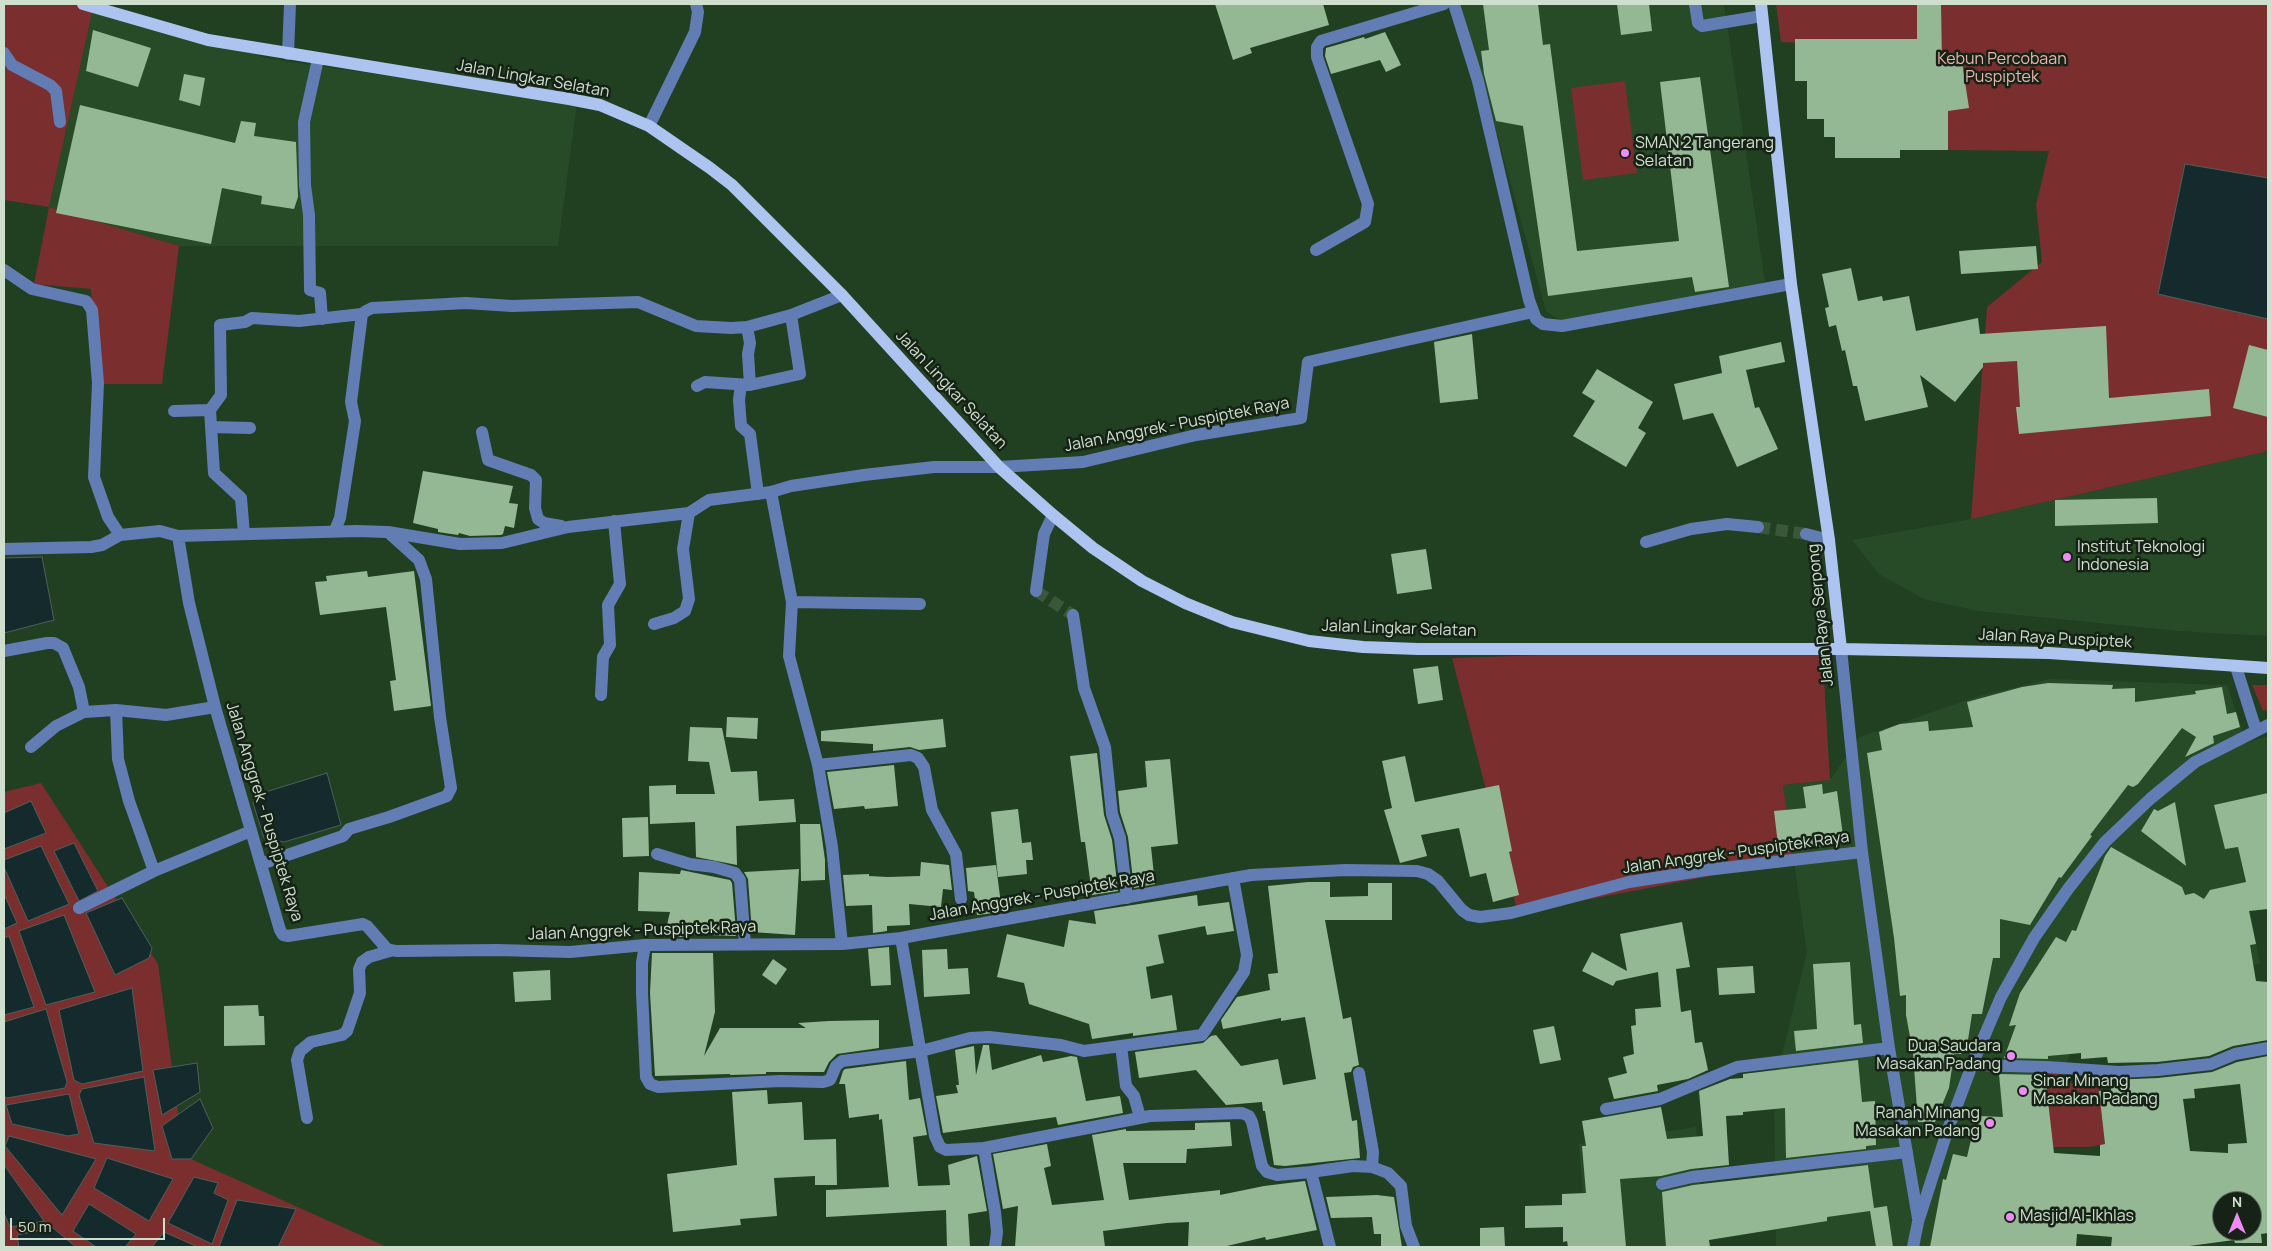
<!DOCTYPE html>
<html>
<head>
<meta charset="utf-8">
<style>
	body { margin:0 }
	#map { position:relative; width:2272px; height:1251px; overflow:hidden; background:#213f21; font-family:Manrope,sans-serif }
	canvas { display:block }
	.frame { position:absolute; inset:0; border:5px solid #cee0cd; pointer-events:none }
	.north { position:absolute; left:2212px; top:1191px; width:50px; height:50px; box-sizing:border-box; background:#152215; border:1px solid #5f6e5f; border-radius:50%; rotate:0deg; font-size:14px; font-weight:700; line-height:20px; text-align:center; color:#cee0cd }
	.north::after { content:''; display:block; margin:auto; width:18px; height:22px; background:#ef8bf7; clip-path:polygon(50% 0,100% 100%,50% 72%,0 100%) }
	.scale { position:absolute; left:10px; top:1218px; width:155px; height:22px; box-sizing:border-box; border:2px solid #cee0cd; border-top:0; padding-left:6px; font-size:15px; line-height:18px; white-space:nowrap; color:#cee0cd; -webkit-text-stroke:4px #152215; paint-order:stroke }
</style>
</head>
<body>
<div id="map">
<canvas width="2272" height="1251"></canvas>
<div class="frame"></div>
<div class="north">N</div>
<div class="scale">50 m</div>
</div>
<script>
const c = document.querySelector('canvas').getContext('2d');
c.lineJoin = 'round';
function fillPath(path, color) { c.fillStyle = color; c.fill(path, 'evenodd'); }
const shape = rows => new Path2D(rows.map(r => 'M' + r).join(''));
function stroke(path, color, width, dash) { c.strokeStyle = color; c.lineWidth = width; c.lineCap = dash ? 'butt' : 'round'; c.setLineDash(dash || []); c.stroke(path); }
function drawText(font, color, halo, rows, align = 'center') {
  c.font = font + ' Manrope,sans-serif'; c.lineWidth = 5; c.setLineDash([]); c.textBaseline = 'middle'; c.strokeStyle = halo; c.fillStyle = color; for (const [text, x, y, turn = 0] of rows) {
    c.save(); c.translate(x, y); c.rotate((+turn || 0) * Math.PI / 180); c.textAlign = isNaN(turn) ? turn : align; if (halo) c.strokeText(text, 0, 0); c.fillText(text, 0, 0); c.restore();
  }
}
const built = shape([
	[94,4,270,59,577,103,558,246,179,246,49,207],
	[1461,4,1724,4,1765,282,1562,322,1546,311],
	[2268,451,2268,636,2179,631,1978,611,1924,599,1879,574,1852,540,1971,519],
	[2050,679,2227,685,2247,743,2268,736,2268,852,2241,861,2260,964,2194,974,2144,891,2045,1110,1972,1240,1970,1247,1776,1247,1774,1088,1807,952,1783,785,1830,780,1860,737,1979,696],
	[1696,1127,1706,1247,1587,1247,1579,1144]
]);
const green = shape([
	[4,4,94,4,49,207,179,246,162,384,97,384,91,289,34,284,49,207,4,200],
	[1776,4,2268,4,2268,451,1971,519,1987,307,2042,262,2036,205,2049,151,1948,150,1933,47,1781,42],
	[1625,81,1637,173,1583,180,1571,88],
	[1822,646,1830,780,1783,785,1794,860,1518,913,1452,658],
	[2252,685,2268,685,2268,710,2263,711],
	[41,783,158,964,184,1156,387,1247,4,1247,4,792],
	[2044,1070,2064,1075,2065,1084,2098,1081,2105,1144,2088,1147,2053,1147]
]);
const water = shape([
	[2185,164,2268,178,2268,319,2158,294,2185,164],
	[42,557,54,620,4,633,4,558,42,557],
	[327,773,341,825,284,842,264,838,253,803,259,794,327,773],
	[31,801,46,833,4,849,4,813,31,801],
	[74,843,98,891,79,901,54,851,74,843],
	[41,846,69,904,28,921,4,867,4,860,41,846],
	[4,894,17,923,4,929,4,894],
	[122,898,152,948,149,958,115,975,86,913,122,898],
	[64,915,95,992,46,1005,19,931,64,915],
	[9,936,34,1007,4,1015,4,938,9,936],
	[132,988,143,1071,82,1084,74,1080,59,1010,132,988],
	[46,1009,67,1082,65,1088,7,1098,4,1096,4,1022,46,1009],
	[197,1063,200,1092,162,1115,153,1070,197,1063],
	[144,1077,155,1151,94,1143,79,1095,82,1089,144,1077],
	[69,1094,79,1134,68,1136,12,1124,6,1105,69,1094],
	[200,1099,213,1128,191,1159,172,1159,162,1126,200,1099],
	[9,1136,96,1159,62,1215,5,1146,9,1136],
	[107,1158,173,1179,149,1221,94,1188,107,1158],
	[4,1165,44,1221,10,1227,4,1213,4,1165],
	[194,1177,218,1183,214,1193,228,1200,212,1244,168,1223,194,1177],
	[237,1200,296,1209,278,1247,219,1247,237,1200],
	[89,1204,136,1234,125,1247,96,1247,73,1231,89,1204],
	[53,1228,76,1247,19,1247,17,1235,53,1228],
	[164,1232,198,1247,152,1247,164,1232]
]);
const building = shape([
	[1215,4,1323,4,1329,25,1250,48,1252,53,1233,60],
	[1483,4,1538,4,1543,45,1550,44,1577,251,1679,241,1660,82,1700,77,1729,287,1695,292,1692,277,1548,296,1523,126,1496,121,1484,74,1481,51,1489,50],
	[1617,4,1649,4,1652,31,1621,35],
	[1917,4,1941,4,1942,65,1962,62,1969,108,1948,111,1948,150,1900,150,1900,158,1835,158,1835,137,1824,137,1824,119,1807,119,1807,81,1795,81,1795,39,1917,39],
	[93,30,151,48,138,87,86,71],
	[1385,32,1401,65,1386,72,1380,60,1331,74,1325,56,1326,48,1364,37,1365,39],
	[184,74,205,78,200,106,179,100],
	[80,105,235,143,241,121,256,123,254,136,296,142,298,197,294,209,261,204,262,196,222,188,211,244,56,213],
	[2036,246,2038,269,1961,274,1959,251],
	[1851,268,1858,301,1882,296,1883,301,1909,296,1916,331,1978,318,1980,334,2106,326,2109,398,2209,389,2211,416,2019,434,2016,407,2020,407,2017,361,1983,363,1983,367,1955,402,1920,375,1928,407,1865,421,1857,386,1853,386,1845,350,1842,351,1836,325,1829,327,1825,308,1829,307,1822,274],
	[1472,334,1478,399,1440,403,1434,342],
	[1781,342,1785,362,1746,370,1755,408,1759,407,1778,449,1737,467,1713,413,1683,420,1674,384,1722,373,1719,356],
	[2249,345,2268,350,2268,417,2233,408],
	[1597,369,1653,402,1638,428,1646,433,1626,467,1573,436,1595,401,1582,393],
	[423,471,513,486,509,503,518,504,514,528,505,526,503,534,501,535,470,536,459,533,458,535,438,532,438,529,413,523],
	[2157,498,2158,523,2055,526,2055,500],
	[1426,549,1432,589,1397,594,1391,554],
	[367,571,368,577,414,571,431,706,394,711,390,681,396,680,386,607,320,615,315,582,327,581,326,576],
	[1438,666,1443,700,1418,704,1413,669],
	[2048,683,2113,685,2112,689,2135,688,2135,702,2196,694,2195,691,2222,687,2227,714,2236,712,2240,727,2213,736,2214,743,2185,757,2196,737,2182,728,2138,784,2133,787,2128,785,2090,835,2092,836,2061,878,2059,877,2030,925,2000,919,2000,958,1993,958,1982,1014,1972,1014,1968,1040,1964,1040,1961,1054,1954,1054,1949,1088,1935,1122,1918,1122,1913,1053,1906,1015,1906,995,1900,996,1894,938,1867,753,1882,750,1879,732,1889,728,1900,724,1928,721,1929,731,1973,727,1967,702,2022,687],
	[727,717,758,718,757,739,726,737],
	[943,719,946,747,919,750,910,747,873,751,873,744,821,741,821,731],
	[690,727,722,728,731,772,757,771,759,801,794,799,796,822,736,826,737,865,696,857,695,822,650,824,649,786,676,785,676,794,715,794,709,762,688,761],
	[1097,753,1104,815,1112,840,1118,891,1092,895,1085,842,1081,842,1070,756],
	[1405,756,1415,802,1499,785,1512,851,1509,852,1519,895,1493,902,1486,873,1470,877,1459,828,1421,835,1427,856,1400,863,1384,810,1392,808,1382,761],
	[1170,759,1178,844,1151,847,1155,884,1134,888,1128,837,1120,812,1118,791,1147,787,1145,761],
	[894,765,898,806,865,809,864,806,834,809,827,772],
	[1822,784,1823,794,1837,791,1844,843,1779,853,1774,811,1806,808,1803,787],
	[2268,793,2268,909,2249,911,2256,944,2250,945,2256,981,2268,982,2268,1040,2233,1046,2209,1056,2157,1062,2108,1063,2107,1057,2081,1059,2081,1053,2048,1056,2048,1059,2004,1058,2016,1025,2009,1026,2020,993,2056,937,2066,942,2072,930,2076,931,2105,856,2111,847,2182,887,2185,895,2194,893,2204,899,2210,890,2246,882,2238,847,2225,849,2214,805],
	[2175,802,2186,866,2141,831,2154,809,2158,811],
	[1018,809,1022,843,1031,842,1033,860,1026,860,1027,874,998,877,991,812],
	[648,817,649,856,623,857,622,818],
	[800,824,820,824,825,860,825,880,801,881],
	[921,862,949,865,952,890,943,889,941,907,909,904,910,925,887,926,887,931,873,933,872,905,846,906,843,875,869,874,869,876,888,877,920,876],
	[996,865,1002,912,977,915,974,892,968,891,966,868],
	[799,869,795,935,752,932,748,879,744,872],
	[681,870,730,880,732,883,736,931,733,931,736,936,684,934,688,937,664,937,670,912,638,911,639,872,680,874],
	[1308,882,1330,882,1330,897,1368,896,1368,883,1392,883,1392,920,1325,920,1343,1019,1351,1017,1359,1065,1353,1067,1351,1072,1344,1073,1352,1121,1357,1120,1360,1158,1285,1166,1274,1165,1265,1111,1263,1111,1262,1102,1226,1105,1196,1070,1139,1078,1135,1052,1203,1043,1211,1036,1216,1035,1241,1066,1278,1059,1283,1085,1316,1079,1305,1017,1281,1021,1281,1018,1223,1029,1221,1020,1237,997,1270,990,1268,974,1278,973,1268,886],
	[1197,895,1198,906,1229,902,1234,931,1207,935,1205,926,1158,935,1164,963,1146,967,1151,999,1172,995,1177,1030,1133,1036,1133,1033,1092,1039,1089,1024,1029,1004,1024,983,997,977,1007,934,1064,947,1069,920,1096,924,1094,911],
	[1682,922,1690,967,1676,969,1681,1012,1691,1010,1695,1043,1702,1042,1708,1070,1688,1079,1657,1085,1658,1091,1614,1099,1608,1078,1627,1073,1623,1057,1634,1054,1631,1026,1636,1025,1635,1009,1661,1007,1658,972,1616,981,1613,986,1582,971,1592,952,1627,971,1620,934],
	[889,947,891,985,871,986,868,949],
	[947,949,948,969,968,968,970,994,924,997,922,950],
	[652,953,713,953,715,1012,704,1056,720,1028,806,1028,798,1023,829,1021,879,1020,879,1048,837,1054,829,1062,824,1072,766,1072,766,1074,730,1075,730,1074,655,1076,650,993],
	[773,959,787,969,776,985,762,975],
	[1850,962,1854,1025,1861,1024,1863,1043,1796,1051,1794,1031,1817,1029,1813,964],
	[1753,966,1755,993,1719,995,1717,968],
	[550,970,551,1000,515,1002,513,972],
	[258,1005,259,1016,264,1016,265,1045,224,1046,224,1006],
	[1554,1026,1561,1060,1540,1064,1533,1030],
	[983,1045,989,1045,992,1070,1041,1055,1043,1062,1071,1056,1077,1057,1086,1101,1120,1096,1123,1113,1058,1125,1056,1117,943,1133,936,1096,958,1093,956,1085,959,1085,955,1050,974,1046,976,1075],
	[2268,1056,2268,1233,2261,1234,2262,1243,2235,1243,2234,1240,2182,1247,2111,1247,2112,1237,2077,1234,2076,1247,1930,1247,1943,1179,1946,1180,1953,1154,1967,1157,1974,1127,1978,1128,1979,1116,2003,1117,1999,1074,2045,1075,2054,1153,2100,1156,2100,1145,2105,1144,2099,1091,2111,1090,2110,1080,2158,1078,2212,1072,2237,1062],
	[2240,1084,2247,1143,2228,1144,2228,1153,2190,1151,2183,1099,2195,1098,2194,1089],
	[2222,1201,2252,1201,2252,1231,2222,1231],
	[1858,1060,1862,1102,1875,1101,1876,1145,1866,1146,1866,1149,1786,1158,1785,1108,1743,1112,1743,1115,1726,1116,1729,1165,1691,1169,1661,1176,1620,1179,1626,1247,1568,1247,1567,1241,1563,1242,1563,1227,1525,1228,1525,1206,1562,1205,1562,1194,1586,1193,1582,1146,1586,1146,1582,1121,1661,1107,1667,1139,1703,1136,1699,1091,1730,1079,1743,1078,1743,1074],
	[906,1061,909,1100,920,1098,927,1135,913,1137,918,1186,950,1185,948,1165,977,1156,987,1211,968,1214,970,1247,947,1247,946,1210,826,1217,826,1190,889,1187,882,1119,879,1120,879,1114,849,1118,845,1084,839,1084,843,1071,845,1069],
	[767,1090,768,1104,802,1102,804,1140,836,1139,837,1185,815,1185,815,1176,774,1178,777,1216,740,1219,741,1225,673,1232,667,1174,737,1165,732,1092],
	[1230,1122,1232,1146,1187,1149,1186,1163,1123,1163,1129,1200,1220,1190,1220,1195,1264,1186,1305,1181,1317,1230,1266,1240,1265,1237,1227,1246,1227,1247,1188,1247,1189,1222,1167,1223,1103,1231,1105,1247,1015,1247,1018,1206,1003,1209,993,1154,1047,1144,1051,1166,1044,1168,1052,1205,1104,1200,1092,1135,1126,1129,1126,1131,1195,1130,1195,1123],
	[1868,1165,1874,1208,1887,1206,1893,1247,1876,1247,1870,1211,1827,1217,1827,1221,1709,1240,1710,1247,1666,1247,1662,1192,1693,1185],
	[1377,1195,1394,1197,1402,1247,1381,1247,1381,1234,1374,1234,1372,1217,1331,1218,1326,1197],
	[1504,1227,1505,1247,1480,1247,1480,1228]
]);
const minorTunnel = shape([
	[1758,527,1806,534],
	[1036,591,1073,615]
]);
const minor = shape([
	[1454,4,1478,81,1529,300,1536,319,1543,324,1562,326,1791,284],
	[1695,4,1698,23,1702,26,1762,16],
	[4,53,12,65,50,85,56,91,60,122],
	[288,54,290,4],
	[318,59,304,122,305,185,309,215,310,290,320,293,322,319],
	[649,126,695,32,698,12,696,4],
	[1316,250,1365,222,1368,204,1317,57,1317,47,1321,41,1444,4],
	[4,270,32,289,86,301,92,310,98,383,94,477,108,517,120,535],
	[747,327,750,343,748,354,750,385],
	[741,385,739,400,741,426,750,434,758,494],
	[697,386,705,382,750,385,800,374,791,315],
	[174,411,210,410],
	[211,427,250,428],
	[482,432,488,460,531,475,536,480,535,508,538,519,544,523,561,526],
	[771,492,792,602,789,656,818,765,832,847,842,944],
	[335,530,340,518,355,421,351,402,362,314,366,311,372,308,466,303,512,306,638,302,696,326,731,328,747,327,791,315,842,295],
	[244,534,241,498,214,473,210,410,221,395,220,325,245,322,252,318,299,321,362,314],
	[1806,534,1829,540],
	[178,536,189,603,215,707,280,930,283,935,288,936,363,924,367,926,387,949,396,951,497,950,570,952,645,945,842,944,901,938,1251,875,1345,870,1417,871,1428,874,1438,881,1462,910,1469,915,1480,917,1511,913,1629,882,1706,870,1862,852],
	[1646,542,1691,529,1727,524,1758,527],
	[4,549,91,547,102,545,120,535,160,531,178,536,357,531,388,532,460,544,502,543,568,527,689,513,709,500,771,492,791,486,864,475,934,467,999,467,1083,462,1196,435,1301,418,1308,362,1533,312],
	[1036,591,1044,534,1053,515],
	[792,602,920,604],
	[1073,615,1084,688,1105,747,1112,814,1120,838,1127,898],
	[654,624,674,618,685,611,689,599,683,549,689,513],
	[1841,649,1862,852,1889,1048,1918,1218],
	[4,651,47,643,54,643,63,648,79,687,84,712],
	[2236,667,2256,730],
	[601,695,603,657,610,645,608,605,620,584,614,521],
	[116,710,118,759,129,801,154,871],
	[31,747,56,726,84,712,116,710,166,715,215,707],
	[818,765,911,755,918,758,924,767,932,810,956,854,961,899],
	[657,854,690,864,714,867,735,873,740,880,745,944],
	[261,864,343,836,349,829,389,817,447,796,451,788,440,717,426,579,419,560,388,532],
	[79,908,154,871,251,831],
	[901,938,935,1136,940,1147,946,1150,984,1148,1150,1116,1242,1113,1249,1116,1252,1122,1262,1166,1267,1172,1277,1175,1311,1172,1330,1247],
	[645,945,642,963,642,993,646,1077,650,1084,658,1087,780,1081,823,1082,830,1080,836,1066,842,1061,921,1051,970,1038,989,1037,1061,1045,1084,1051,1202,1035,1244,972,1247,955,1233,878],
	[1121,1046,1126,1086,1134,1096,1140,1117],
	[1972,1065,2047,1067,2119,1072,2158,1070,2211,1064,2235,1054,2268,1048],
	[1359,1073,1373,1152,1372,1167],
	[1606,1109,1660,1099,1737,1067,1889,1048],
	[307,1118,297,1060,300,1051,311,1042,342,1035,347,1031,360,993,359,969,362,962,369,957,390,951],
	[984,1148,995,1212,997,1232,995,1247],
	[1311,1172,1353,1166,1372,1167,1388,1173,1401,1186,1406,1226,1414,1247],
	[1662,1184,1692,1177,1907,1152],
	[1913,1247,1918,1222,1947,1132,1972,1065,2001,997,2034,938,2068,889,2105,842,2150,799,2195,762,2268,725]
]);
const major = shape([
	[83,4,208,40,569,99,600,105,649,126,710,168,732,185,842,295,999,467,1053,515,1093,548,1142,581,1185,603,1232,622,1309,641,1363,647,1418,649,1841,649,2049,653,2268,668],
	[1761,4,1791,284,1829,540,1841,649]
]);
const markers = [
	[1625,153,5,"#ef8bf7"],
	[2067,557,5,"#ef8bf7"],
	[2011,1056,5,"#ef8bf7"],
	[2023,1091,5,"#ef8bf7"],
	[1990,1123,5,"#ef8bf7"],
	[2010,1217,5,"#ef8bf7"]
];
const parkNames = [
	["Kebun Percobaan",2002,60],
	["Puspiptek",2002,78]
];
const streetNames = [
	["Jalan Lingkar Selatan",533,79,10],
	["Jalan Lingkar Selatan",951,390,47],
	["Jalan Anggrek - Puspiptek Raya",1177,425,-11],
	["Jalan Raya Serpong",1821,615,-96],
	["Jalan Lingkar Selatan",1399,629,2],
	["Jalan Raya Puspiptek",2055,639,3],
	["Jalan Anggrek - Puspiptek Raya",264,812,73],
	["Jalan Anggrek - Puspiptek Raya",1736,853,-8],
	["Jalan Anggrek - Puspiptek Raya",1042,896,-10],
	["Jalan Anggrek - Puspiptek Raya",642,931,-2]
];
const poiNames = [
	["SMAN 2 Tangerang",1635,144],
	["Selatan",1635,162],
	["Institut Teknologi",2077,548],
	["Indonesia",2077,566],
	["Dua Saudara",2001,1047,"right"],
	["Masakan Padang",2001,1065,"right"],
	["Sinar Minang",2033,1082],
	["Masakan Padang",2033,1100],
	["Ranah Minang",1980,1114,"right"],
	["Masakan Padang",1980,1132,"right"],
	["Masjid Al-Ikhlas",2020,1217]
];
fillPath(built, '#274b27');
fillPath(green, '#7a2f2e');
fillPath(water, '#142a2c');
stroke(water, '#4c615c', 1);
fillPath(building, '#95b894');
stroke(minorTunnel, '#3b573b', 12, [12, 6]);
stroke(minor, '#627db4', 12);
stroke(major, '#adc4f1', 12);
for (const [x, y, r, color] of markers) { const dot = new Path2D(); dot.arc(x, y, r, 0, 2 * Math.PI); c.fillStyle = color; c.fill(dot); stroke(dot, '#152215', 2); }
drawText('16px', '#edb3ae', '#152215', parkNames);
drawText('16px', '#cee0cd', '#152215', streetNames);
drawText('16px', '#cee0cd', '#152215', poiNames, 'left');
</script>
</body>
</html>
